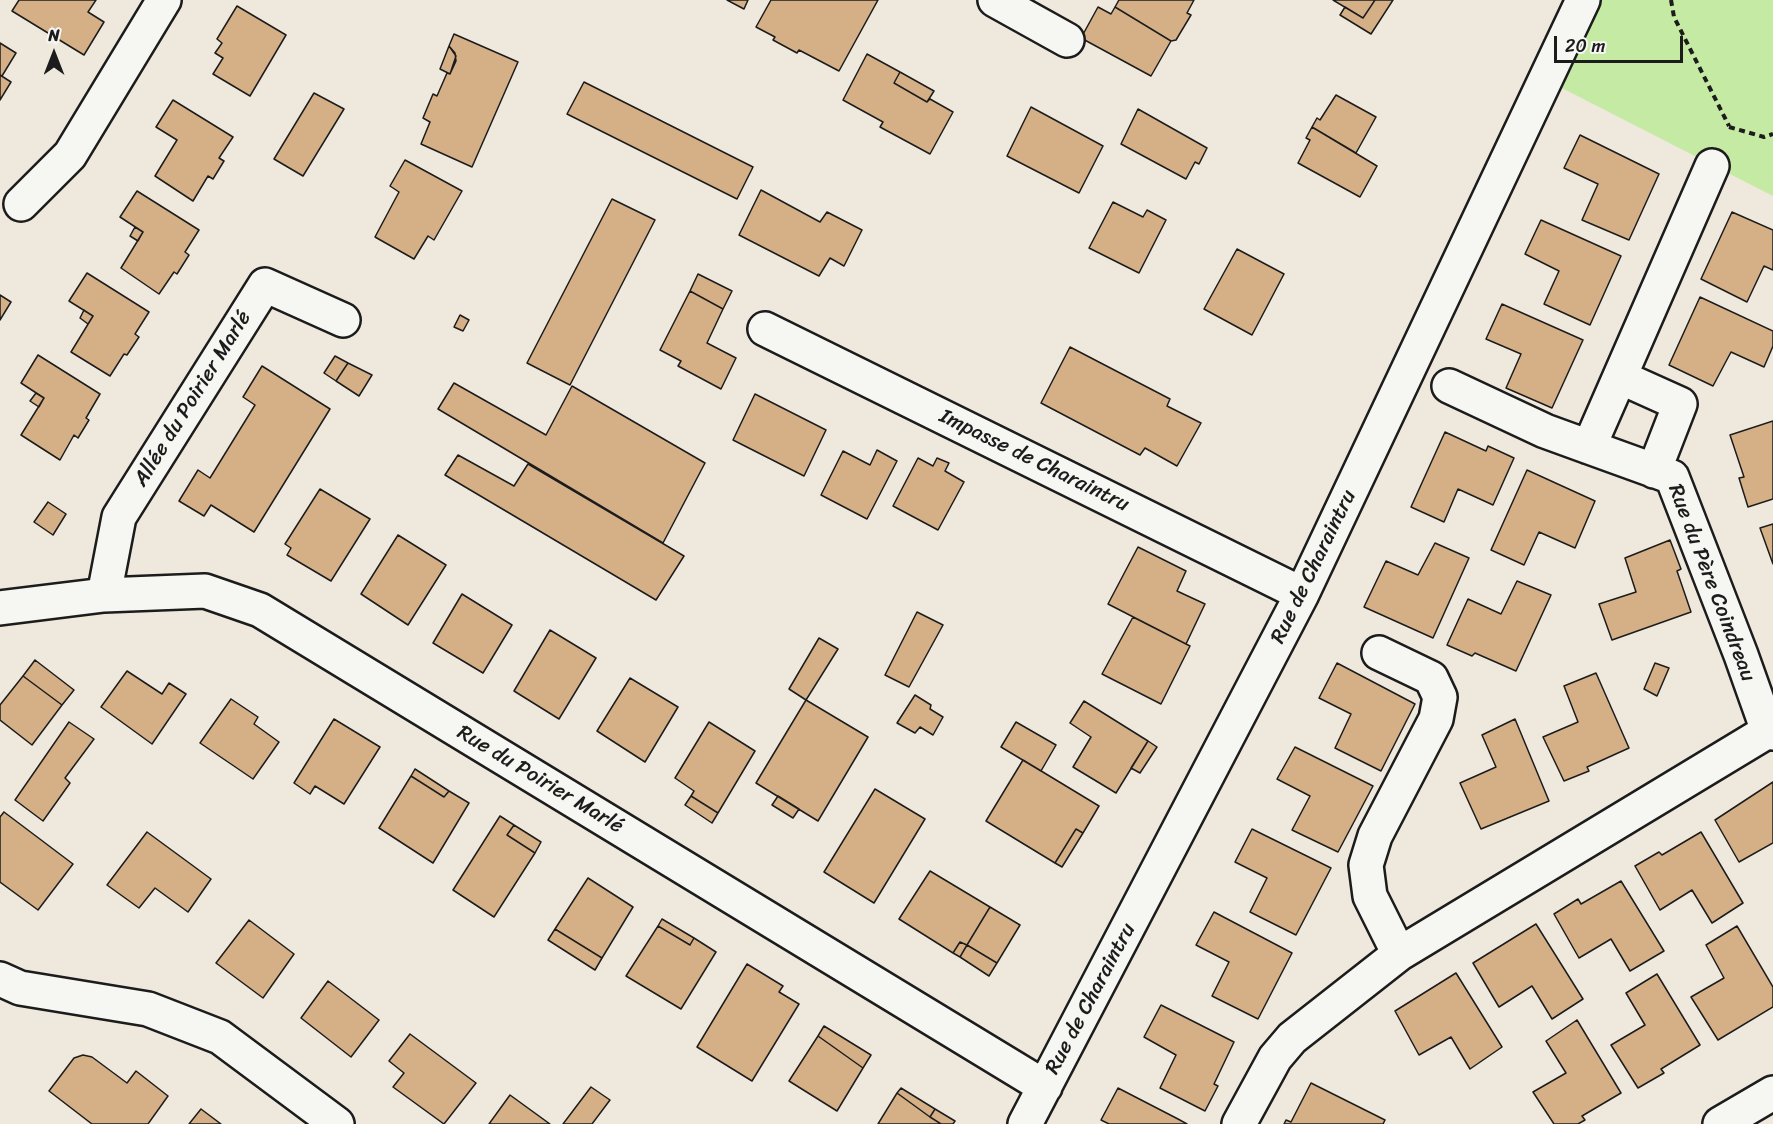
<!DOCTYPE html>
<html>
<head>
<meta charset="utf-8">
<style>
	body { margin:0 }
	#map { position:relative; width:1773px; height:1124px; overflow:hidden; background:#efe8dd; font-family:Sriracha,sans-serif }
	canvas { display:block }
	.north { position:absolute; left:24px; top:24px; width:60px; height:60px; -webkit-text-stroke:4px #f6f6f2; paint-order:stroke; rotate:0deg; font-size:16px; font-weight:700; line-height:24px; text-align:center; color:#1c1c1c }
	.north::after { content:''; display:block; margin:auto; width:21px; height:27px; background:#1c1c1c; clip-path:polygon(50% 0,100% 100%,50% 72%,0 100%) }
	.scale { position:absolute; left:1554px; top:36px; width:129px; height:27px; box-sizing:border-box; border:3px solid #1c1c1c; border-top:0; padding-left:8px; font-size:18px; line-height:21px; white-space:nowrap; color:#1c1c1c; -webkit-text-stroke:4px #f6f6f2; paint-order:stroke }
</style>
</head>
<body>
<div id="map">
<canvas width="1773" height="1124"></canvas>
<div class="north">N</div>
<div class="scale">20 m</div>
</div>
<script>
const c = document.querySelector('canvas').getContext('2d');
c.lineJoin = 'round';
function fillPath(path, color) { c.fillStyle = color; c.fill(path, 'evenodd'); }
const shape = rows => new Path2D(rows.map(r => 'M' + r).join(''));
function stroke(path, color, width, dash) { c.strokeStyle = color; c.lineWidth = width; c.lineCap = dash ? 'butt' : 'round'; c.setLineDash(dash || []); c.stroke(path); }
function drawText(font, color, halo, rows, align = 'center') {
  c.font = font + ' Sriracha,sans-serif'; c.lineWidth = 4.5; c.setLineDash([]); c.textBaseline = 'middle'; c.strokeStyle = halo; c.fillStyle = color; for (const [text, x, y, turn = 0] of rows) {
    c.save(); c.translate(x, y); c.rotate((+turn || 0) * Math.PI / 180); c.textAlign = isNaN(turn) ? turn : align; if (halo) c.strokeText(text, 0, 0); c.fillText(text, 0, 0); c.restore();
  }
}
const green = shape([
	[1600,0,1773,0,1773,196,1556,85]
]);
const building = shape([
	[19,0,96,0,88,12,104,22,84,55,12,11,19,0],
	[727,0,748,0,744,9,727,0],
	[771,0,878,0,839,71,799,50,797,53,773,40,775,37,756,27,771,0],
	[1119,0,1194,0,1187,13,1191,15,1176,40,1171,41,1115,7,1119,0],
	[1333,0,1375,0,1363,18,1333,0],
	[1375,0,1393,0,1371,34,1340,15,1345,7,1363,18,1375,0],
	[237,6,286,35,250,96,213,74,223,58,215,53,222,43,217,39,237,6],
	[1098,7,1111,14,1115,7,1171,41,1151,76,1081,38,1098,7],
	[454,34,518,62,472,167,421,144,430,122,423,118,433,94,437,96,447,73,450,74,456,61,455,53,449,46,454,34],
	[0,43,16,53,2,76,0,75,0,43],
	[449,46,456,56,450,74,440,69,449,46],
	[867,54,900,72,894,83,927,102,930,99,953,112,930,154,880,127,883,122,843,100,867,54],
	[900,72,934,91,927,102,894,83,900,72],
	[0,75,11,82,0,100,0,75],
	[584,82,753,167,737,199,567,114,584,82],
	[314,93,344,109,303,176,274,159,314,93],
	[1336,95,1376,117,1356,153,1312,127,1317,118,1320,120,1336,95],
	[173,100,233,137,219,158,224,161,213,179,208,176,193,201,155,176,177,140,156,127,173,100],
	[1031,107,1103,146,1079,193,1007,156,1031,107],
	[1138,109,1207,148,1199,164,1195,162,1186,179,1121,144,1138,109],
	[1312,127,1377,166,1360,197,1298,163,1310,140,1306,138,1312,127],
	[1580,135,1659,174,1629,240,1582,220,1598,184,1564,168,1580,135],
	[405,160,462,191,434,240,428,236,414,259,375,237,399,192,390,186,405,160],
	[761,190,820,222,827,212,862,230,844,266,830,258,819,276,739,235,761,190],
	[137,191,199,230,185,252,189,255,177,274,174,272,159,294,121,268,143,232,120,217,137,191],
	[612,199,655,220,570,385,527,363,612,199],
	[1113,202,1143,217,1147,210,1166,220,1139,273,1089,248,1113,202],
	[1732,212,1773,230,1773,270,1764,266,1747,302,1701,279,1732,212],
	[1541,220,1621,256,1590,325,1544,304,1559,271,1525,254,1541,220],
	[135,227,143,232,138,241,130,236,135,227],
	[1237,249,1284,274,1252,335,1204,309,1237,249],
	[87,273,149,312,135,334,139,337,127,355,124,354,110,376,71,352,93,316,69,301,87,273],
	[698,274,732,291,723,309,690,291,698,274],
	[690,291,723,309,707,343,736,358,721,389,678,366,681,361,660,350,690,291],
	[0,295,11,302,0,320,0,295],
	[1700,297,1773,331,1773,346,1764,367,1731,352,1713,386,1669,365,1700,297],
	[1502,304,1583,340,1552,408,1506,388,1521,354,1486,339,1502,304],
	[84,310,93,316,88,324,80,318,84,310],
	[460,315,469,320,463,331,454,327,460,315],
	[1070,347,1170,399,1167,406,1201,423,1177,466,1145,448,1140,455,1041,403,1070,347],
	[38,355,100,394,86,418,89,420,78,438,74,435,60,460,21,435,44,398,21,383,38,355],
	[335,356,348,363,336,381,324,373,335,356],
	[348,363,372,375,359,396,336,381,348,363],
	[262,366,330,409,254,532,211,505,204,516,179,501,198,470,210,478,255,405,243,397,262,366],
	[454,383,546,435,572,386,705,463,663,543,438,409,454,383],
	[36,393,44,398,39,407,30,401,36,393],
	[755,394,826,430,804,476,733,440,755,394],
	[1773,421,1773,499,1748,507,1739,478,1744,477,1730,435,1773,421],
	[1445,432,1486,451,1488,446,1514,458,1493,505,1458,489,1444,522,1411,507,1445,432],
	[877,450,897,461,867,519,821,495,843,451,870,465,877,450],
	[458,455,514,486,528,464,684,556,656,600,445,475,458,455],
	[918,458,933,466,937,458,949,463,945,471,964,482,938,530,893,506,918,458],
	[1527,470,1595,501,1575,548,1539,532,1524,565,1491,550,1527,470],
	[320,489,370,519,331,581,287,555,291,548,285,544,320,489],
	[48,502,66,514,53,535,34,522,48,502],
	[1773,524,1773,564,1760,528,1773,524],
	[398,535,446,565,408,625,361,594,398,535],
	[1670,540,1681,569,1677,571,1691,612,1612,640,1599,604,1636,592,1625,558,1670,540],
	[1435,543,1469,558,1433,638,1364,607,1386,561,1418,575,1435,543],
	[1138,547,1186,571,1177,591,1205,604,1186,644,1108,604,1138,547],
	[1517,581,1551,595,1516,671,1475,653,1472,656,1447,645,1468,599,1501,614,1517,581],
	[462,594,512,625,483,673,433,643,462,594],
	[917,612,943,625,909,687,885,675,917,612],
	[1133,617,1190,646,1161,704,1102,674,1133,617],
	[550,630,596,658,559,719,514,691,550,630],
	[819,638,838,649,806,700,789,689,819,638],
	[35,660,74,690,62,705,23,676,35,660],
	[1337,663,1415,704,1381,771,1335,748,1351,714,1319,698,1337,663],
	[1655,663,1669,668,1657,696,1644,689,1655,663],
	[127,671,162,694,169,683,186,694,152,744,101,707,127,671],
	[1596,673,1629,748,1587,767,1589,771,1564,781,1543,737,1578,722,1564,686,1596,673],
	[23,676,62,705,32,745,0,720,0,705,23,676],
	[630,678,678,707,645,762,597,731,630,678],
	[915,695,931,705,930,709,943,717,933,735,920,727,915,733,897,723,915,695],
	[231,699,258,717,254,724,279,742,253,779,200,743,231,699],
	[806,700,868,737,818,821,756,783,806,700],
	[1084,701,1148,741,1116,793,1073,767,1091,737,1070,723,1084,701],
	[334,719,380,747,344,804,315,786,310,794,294,783,334,719],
	[1515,719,1549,801,1481,829,1460,783,1496,767,1482,735,1515,719],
	[69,722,94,739,65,778,70,783,43,821,15,800,69,722],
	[709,722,755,751,718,813,691,796,694,791,675,778,709,722],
	[1016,722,1056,745,1041,771,1001,747,1016,722],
	[1148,741,1157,747,1140,773,1131,768,1148,741],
	[1295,747,1373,786,1338,852,1292,830,1310,796,1277,779,1295,747],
	[1023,760,1099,806,1083,833,1076,829,1055,863,986,821,1023,760],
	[415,769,449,791,444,797,411,776,415,769],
	[411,776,444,797,449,791,469,803,433,863,379,828,411,776],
	[1773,782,1773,843,1739,862,1715,820,1773,782],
	[875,789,925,819,874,903,824,872,875,789],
	[691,796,718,813,712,823,685,805,691,796],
	[778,796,799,809,793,818,772,805,778,796],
	[4,812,73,864,38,910,0,882,0,817,4,812],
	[500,816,514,825,507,835,535,853,494,917,453,890,500,816],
	[514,825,541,842,535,853,507,835,514,825],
	[1076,829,1083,833,1062,867,1055,863,1076,829],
	[1252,829,1331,868,1296,935,1250,912,1267,878,1235,862,1252,829],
	[147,832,211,879,188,912,155,888,139,908,107,885,147,832],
	[1701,832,1743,903,1712,923,1692,890,1660,910,1635,866,1659,852,1662,855,1701,832],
	[930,871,990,907,967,945,960,942,953,953,899,919,930,871],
	[588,878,633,907,602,958,555,929,588,878],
	[1621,881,1664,951,1630,971,1611,939,1579,958,1554,914,1578,899,1581,904,1621,881],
	[990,907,1020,925,997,963,967,945,990,907],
	[1214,912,1292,953,1258,1019,1212,996,1229,962,1196,945,1214,912],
	[662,919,694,938,690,945,658,926,662,919],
	[249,920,294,954,263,998,216,963,249,920],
	[1536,924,1583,999,1552,1019,1532,986,1499,1007,1473,963,1536,924],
	[658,926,690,945,694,938,716,952,681,1009,626,976,658,926],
	[1737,926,1773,987,1773,1007,1718,1040,1691,997,1724,978,1706,945,1737,926],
	[555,929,602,958,595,970,548,940,555,929],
	[960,942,967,945,960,957,953,953,960,942],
	[967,945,997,963,989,976,960,957,967,945],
	[747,964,783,986,779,992,799,1004,752,1081,697,1047,747,964],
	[1456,973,1502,1047,1470,1069,1451,1037,1419,1055,1395,1011,1456,973],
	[1657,974,1700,1045,1661,1069,1664,1073,1638,1088,1611,1045,1645,1025,1626,993,1657,974],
	[328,981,379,1020,351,1057,301,1018,328,981],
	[1161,1005,1234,1042,1214,1084,1218,1086,1205,1111,1160,1088,1176,1055,1144,1037,1161,1005],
	[1577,1020,1621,1093,1582,1116,1585,1120,1578,1124,1554,1124,1533,1092,1566,1073,1546,1041,1577,1020],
	[824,1026,871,1055,863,1068,818,1036,824,1026],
	[410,1034,476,1083,444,1124,393,1087,404,1073,389,1061,410,1034],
	[818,1036,863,1068,837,1111,789,1081,818,1036],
	[83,1055,92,1057,127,1083,136,1071,168,1096,148,1124,92,1124,49,1091,74,1058,83,1055],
	[1311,1083,1385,1120,1383,1124,1284,1124,1286,1120,1291,1122,1311,1083],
	[591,1087,610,1100,592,1124,563,1124,591,1087],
	[901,1088,935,1109,930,1117,897,1093,901,1088],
	[1118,1088,1178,1119,1187,1124,1109,1124,1101,1120,1118,1088],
	[897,1093,930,1117,941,1124,878,1124,897,1093],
	[510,1095,550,1124,489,1124,510,1095],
	[201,1109,221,1124,189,1124,201,1109],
	[935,1109,955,1121,953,1124,941,1124,930,1117,935,1109]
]);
const path = shape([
	[1671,0,1674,17,1729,126],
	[1729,127,1764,137,1773,134]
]);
const minor = shape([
	[995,0,1067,40],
	[1712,166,1589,447,1672,477,1741,655,1768,731,1773,733],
	[21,204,70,155,164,0],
	[765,329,1302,594],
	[1620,377,1680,404,1654,471],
	[1449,386,1545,431,1589,447],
	[104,595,119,517,265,285,343,320],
	[0,608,104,595,205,591,260,610,1045,1087],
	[1379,653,1431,678,1440,697,1436,719,1375,836,1366,865,1370,896,1399,954],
	[0,979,20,988,148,1009,220,1037,337,1124],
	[1025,1124,1302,594,1583,0],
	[1239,1124,1275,1058,1292,1038,1399,954,1768,731],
	[1720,1124,1773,1093]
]);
const streetNames = [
	["Allée du Poirier Marlé",193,399,-58],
	["Impasse de Charaintru",1034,461,26],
	["Rue de Charaintru",1314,567,-64],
	["Rue du Père Coindreau",1711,583,69],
	["Rue du Poirier Marlé",540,780,31],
	["Rue de Charaintru",1091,999,-62]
];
fillPath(green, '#c4eaa4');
fillPath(building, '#d5b087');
stroke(building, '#1c1c1c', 1.5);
stroke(minor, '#1c1c1c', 38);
stroke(path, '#1c1c1c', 4, [6, 4.5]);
stroke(minor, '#f6f6f2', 33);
drawText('21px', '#1c1c1c', '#f6f6f2', streetNames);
</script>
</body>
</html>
